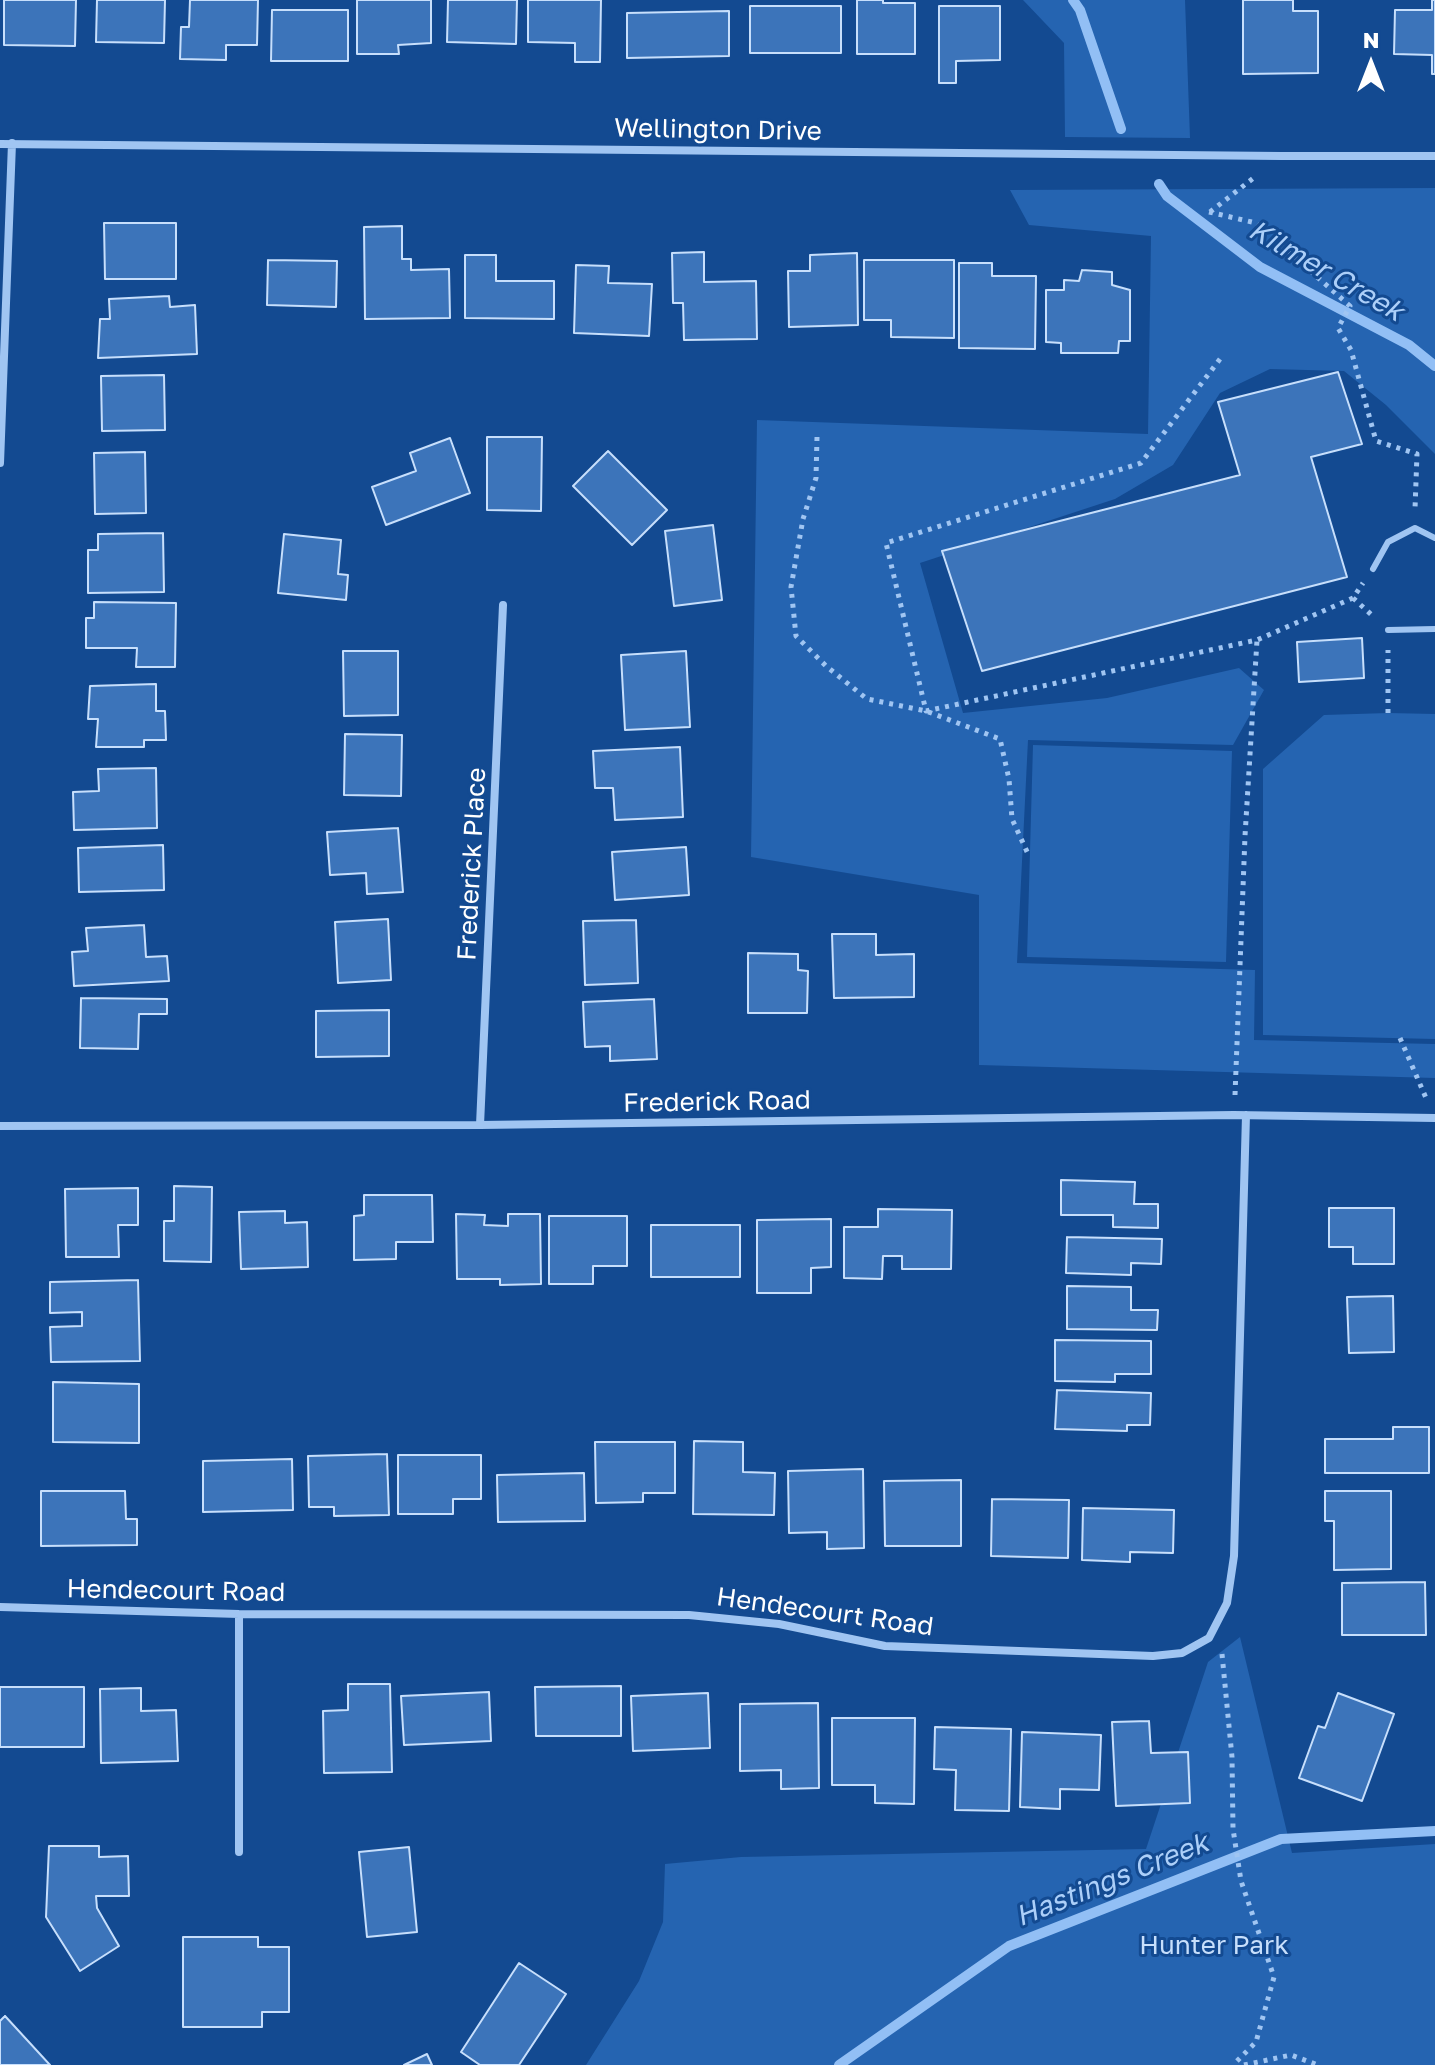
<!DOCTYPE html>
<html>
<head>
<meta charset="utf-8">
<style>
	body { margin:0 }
	#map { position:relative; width:1435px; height:2065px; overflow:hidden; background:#134a91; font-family:"Golos Text",sans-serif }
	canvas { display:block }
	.north { position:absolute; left:1331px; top:24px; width:80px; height:80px; -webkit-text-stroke:6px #134a91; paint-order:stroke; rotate:0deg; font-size:22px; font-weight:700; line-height:32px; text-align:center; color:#fff }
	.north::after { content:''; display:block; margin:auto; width:28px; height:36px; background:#fff; clip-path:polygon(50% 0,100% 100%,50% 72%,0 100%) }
</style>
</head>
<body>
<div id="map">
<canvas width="1435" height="2065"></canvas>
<div class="north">N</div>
</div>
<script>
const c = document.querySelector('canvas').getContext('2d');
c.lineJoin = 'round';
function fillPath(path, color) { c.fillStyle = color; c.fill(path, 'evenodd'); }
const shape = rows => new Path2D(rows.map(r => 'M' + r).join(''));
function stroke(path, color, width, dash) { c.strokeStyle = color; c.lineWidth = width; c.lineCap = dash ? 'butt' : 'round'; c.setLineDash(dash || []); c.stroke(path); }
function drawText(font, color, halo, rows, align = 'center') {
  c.font = font + ' "Golos Text",sans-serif'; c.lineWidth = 6; c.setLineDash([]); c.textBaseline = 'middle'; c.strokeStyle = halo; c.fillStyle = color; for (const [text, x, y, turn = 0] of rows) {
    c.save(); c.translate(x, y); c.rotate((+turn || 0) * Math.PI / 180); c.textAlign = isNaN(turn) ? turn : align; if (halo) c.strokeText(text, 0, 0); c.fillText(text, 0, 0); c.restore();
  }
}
const green = shape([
	[1023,0,1185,0,1190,138,1065,137,1064,43],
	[1435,188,1435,454,1386,405,1344,371,1270,369,1220,393,1173,465,1115,499,920,563,963,713,1107,698,1239,668,1264,690,1233,745,1028,740,1017,963,1255,970,1254,1040,1435,1044,1435,1078,979,1065,979,895,751,857,757,420,1148,434,1151,236,1029,225,1010,190],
	[1388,713,1435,714,1435,1039,1263,1035,1263,769,1324,715],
	[1033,745,1232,751,1226,962,1027,957],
	[1240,1637,1292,1853,1435,1844,1435,2065,586,2065,639,1981,663,1922,665,1864,741,1857,1146,1849,1208,1662]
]);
const stream = shape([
	[1073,0,1080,10,1121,129],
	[1159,184,1167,196,1260,267,1409,345,1435,366],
	[839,2065,1009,1946,1281,1839,1435,1831]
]);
const building = shape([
	[4,0,76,0,75,46,4,45,4,0],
	[97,0,165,0,164,43,96,42,97,0],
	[190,0,258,0,257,45,226,45,226,60,180,59,181,27,189,27,190,0],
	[357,0,431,0,431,43,398,45,399,54,357,54,357,0],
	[448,0,517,0,516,44,447,42,448,0],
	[528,0,601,0,600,62,575,62,575,43,528,42,528,0],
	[857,0,883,0,883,3,915,3,915,54,857,54,857,0],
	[1243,0,1293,0,1293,11,1318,11,1318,73,1243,74,1243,0],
	[1432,0,1435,0,1435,74,1432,74,1432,55,1394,54,1395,10,1432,10,1432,0],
	[750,6,841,6,841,53,750,53,750,6],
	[939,6,1000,6,1000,60,956,61,956,83,939,83,939,6],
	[272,10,348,10,348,61,271,61,272,10],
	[729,11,729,56,627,58,627,13,729,11],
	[104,223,176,223,176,279,105,279,104,223],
	[402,226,402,259,411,259,411,270,449,269,450,318,365,319,364,227,402,226],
	[704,252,704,282,756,281,757,339,684,340,683,303,673,303,672,253,704,252],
	[857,253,858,325,789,327,788,271,810,271,810,255,857,253],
	[465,255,496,255,496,281,554,281,554,319,465,318,465,255],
	[268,260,337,261,336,307,267,305,268,260],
	[864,260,954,260,954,338,891,337,891,320,864,320,864,260],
	[959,263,992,263,992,276,1036,276,1035,349,959,348,959,263],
	[576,265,609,266,608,283,652,284,649,336,574,333,576,265],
	[1082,270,1112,272,1112,285,1130,290,1130,341,1119,341,1118,353,1061,353,1061,343,1046,342,1046,290,1064,290,1064,280,1079,281,1082,270],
	[169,296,170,307,195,305,197,354,98,358,100,319,110,319,109,299,169,296],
	[1338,372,1362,444,1311,457,1347,577,982,671,942,551,1240,475,1218,402,1338,372],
	[164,375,165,430,102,431,101,376,164,375],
	[487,437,542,437,541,511,487,510,487,437],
	[450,438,470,493,386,525,372,487,416,471,410,453,450,438],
	[608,451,667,510,632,545,573,486,608,451],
	[145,452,146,513,95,514,94,453,145,452],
	[713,525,722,600,674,606,665,531,713,525],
	[163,533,164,592,88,593,88,550,98,550,98,534,163,533],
	[284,534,341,540,338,574,348,575,346,600,278,593,284,534],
	[94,602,176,603,175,667,136,667,137,648,86,648,86,618,94,618,94,602],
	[1362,638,1364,678,1299,682,1297,642,1362,638],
	[343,651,398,651,398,715,344,716,343,651],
	[686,651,690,727,625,730,621,655,686,651],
	[156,684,156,711,165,711,166,740,144,740,144,747,96,747,98,719,88,719,90,686,156,684],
	[345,734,402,735,401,796,344,795,345,734],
	[680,747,683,817,615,820,613,788,595,788,593,751,680,747],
	[156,768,157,828,74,830,73,792,99,791,98,769,156,768],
	[398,828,403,892,367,894,366,873,330,875,327,832,398,828],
	[163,845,164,890,79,892,78,848,163,845],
	[686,847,689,895,615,900,612,852,686,847],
	[388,919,391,980,338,983,335,922,388,919],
	[636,920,638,983,585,985,583,921,636,920],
	[144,925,146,957,167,956,169,981,74,986,72,952,88,951,86,928,144,925],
	[832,934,876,934,876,955,914,954,914,997,834,998,832,934],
	[748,953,798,954,798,970,808,971,807,1013,748,1013,748,953],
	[81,998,167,999,167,1014,139,1014,138,1049,80,1048,81,998],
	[654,999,657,1059,610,1061,610,1046,585,1047,583,1002,654,999],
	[389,1010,389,1056,316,1057,316,1011,389,1010],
	[1061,1180,1135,1182,1134,1204,1158,1204,1158,1228,1113,1227,1113,1215,1061,1215,1061,1180],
	[174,1186,212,1187,211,1262,164,1261,164,1221,174,1221,174,1186],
	[138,1188,138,1225,118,1225,119,1257,66,1257,65,1189,138,1188],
	[364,1195,432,1195,433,1242,396,1242,396,1259,354,1260,354,1216,364,1215,364,1195],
	[1329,1208,1394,1208,1394,1264,1353,1264,1353,1247,1329,1247,1329,1208],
	[878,1209,952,1210,951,1269,902,1269,902,1256,883,1256,882,1279,844,1278,844,1227,878,1227,878,1209],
	[285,1211,285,1223,307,1222,308,1267,241,1269,239,1212,285,1211],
	[456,1214,485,1215,484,1225,508,1226,508,1214,540,1214,541,1284,500,1285,500,1279,457,1279,456,1214],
	[549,1216,627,1216,627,1266,593,1266,593,1284,549,1284,549,1216],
	[831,1219,831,1267,811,1268,811,1293,757,1293,757,1220,831,1219],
	[651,1225,740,1225,740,1277,651,1277,651,1225],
	[1067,1237,1162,1239,1161,1264,1131,1263,1131,1275,1066,1273,1067,1237],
	[138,1280,140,1361,51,1362,50,1327,82,1326,82,1312,50,1313,50,1282,138,1280],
	[1067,1286,1131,1287,1131,1310,1158,1310,1157,1330,1067,1329,1067,1286],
	[1393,1296,1394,1352,1349,1353,1347,1297,1393,1296],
	[1055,1340,1151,1341,1151,1374,1115,1374,1115,1382,1055,1381,1055,1340],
	[53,1382,139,1384,139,1443,53,1442,53,1382],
	[1057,1390,1151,1393,1150,1425,1127,1425,1127,1431,1055,1429,1057,1390],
	[1393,1427,1429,1427,1429,1473,1325,1473,1325,1439,1393,1439,1393,1427],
	[694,1441,743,1442,743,1472,775,1473,774,1515,693,1514,694,1441],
	[595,1442,675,1442,675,1493,643,1493,643,1502,596,1503,595,1442],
	[387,1454,389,1515,334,1516,334,1507,309,1507,308,1456,387,1454],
	[398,1455,481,1455,481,1499,453,1499,453,1514,398,1514,398,1455],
	[292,1459,293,1510,203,1512,203,1461,292,1459],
	[863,1469,864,1548,827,1549,827,1532,789,1533,788,1471,863,1469],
	[584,1473,585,1521,498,1522,497,1475,584,1473],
	[961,1480,961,1546,885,1546,884,1481,961,1480],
	[41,1491,125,1491,126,1519,137,1519,137,1545,41,1546,41,1491],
	[1325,1491,1391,1491,1391,1569,1334,1570,1334,1521,1325,1521,1325,1491],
	[992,1499,1069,1500,1068,1558,991,1556,992,1499],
	[1083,1508,1174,1510,1173,1553,1130,1552,1130,1562,1082,1560,1083,1508],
	[1425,1582,1426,1635,1342,1635,1342,1583,1425,1582],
	[348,1684,390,1684,392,1772,324,1773,323,1711,348,1710,348,1684],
	[621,1686,621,1736,536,1736,535,1687,621,1686],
	[0,1687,84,1687,84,1747,0,1747,0,1687],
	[141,1688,141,1711,176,1710,178,1761,101,1763,100,1689,141,1688],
	[489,1692,491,1741,404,1745,401,1696,489,1692],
	[708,1693,710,1748,633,1751,631,1696,708,1693],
	[1338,1693,1394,1714,1362,1801,1299,1778,1318,1726,1325,1728,1338,1693],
	[818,1703,819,1788,781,1789,781,1770,740,1771,740,1704,818,1703],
	[832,1718,915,1718,914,1804,875,1803,875,1785,832,1785,832,1718],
	[1149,1721,1151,1753,1188,1752,1190,1803,1116,1806,1112,1722,1149,1721],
	[935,1727,1011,1729,1009,1811,955,1810,956,1770,934,1769,935,1727],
	[1022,1732,1101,1735,1099,1790,1060,1789,1060,1809,1020,1807,1022,1732],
	[49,1846,99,1846,99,1857,128,1856,129,1896,96,1896,97,1908,119,1946,80,1971,46,1917,49,1846],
	[409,1847,417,1932,367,1937,359,1852,409,1847],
	[183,1937,258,1937,258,1947,289,1947,289,2012,262,2012,262,2027,183,2027,183,1937],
	[519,1963,566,1994,519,2065,480,2065,461,2052,519,1963],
	[5,2016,50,2065,0,2065,0,2021,5,2016],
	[427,2054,432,2065,404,2065,427,2054]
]);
const path = shape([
	[1209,212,1256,223,1350,306,1338,328,1351,350,1376,441,1417,454,1415,509],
	[1210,212,1256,176],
	[1220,359,1141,463,886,543,926,711,1257,640,1353,598,1363,583],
	[817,437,816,478,803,519,791,587,796,636,826,666,867,699,926,711,1000,739,1009,779,1012,819,1029,856],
	[1353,598,1375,618],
	[1388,713,1388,650],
	[1400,1038,1426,1098],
	[1235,1095,1245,836,1257,640],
	[1222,1654,1232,1757,1233,1829,1241,1881,1274,1977,1256,2042,1233,2065],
	[1244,2065,1291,2055,1318,2065]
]);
const service = shape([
	[1373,569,1388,542,1415,528,1435,538],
	[1388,630,1435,629]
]);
const minor = shape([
	[0,144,1281,156,1435,156],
	[0,463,12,143],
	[480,1125,503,605],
	[0,1126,480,1125,1234,1115,1435,1118],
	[0,1607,239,1614,689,1615,779,1624,885,1646,1153,1656,1182,1653,1209,1638,1227,1603,1234,1556,1246,1115],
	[239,1614,239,1852]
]);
const streetNames = [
	["Wellington Drive",718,130,1],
	["Frederick Place",472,864,-87],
	["Frederick Road",717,1102,-1],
	["Hendecourt Road",176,1591,1],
	["Hendecourt Road",825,1612,8]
];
const parkNames = [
	["Hunter Park",1214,1946]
];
const waterNames = [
	["Kilmer Creek",1326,271,30],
	["Hastings Creek",1112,1880,-22]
];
fillPath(green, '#2564b1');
stroke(stream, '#92bff5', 10);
fillPath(building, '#3c74ba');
stroke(building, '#c7dffc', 2);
stroke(path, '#a0c5f2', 5, [4, 6]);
stroke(service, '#a0c5f2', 6);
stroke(minor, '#a0c5f2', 8);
drawText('26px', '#fff', '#134a91', streetNames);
drawText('26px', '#c7dffc', '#134a91', parkNames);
drawText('italic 28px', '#accff9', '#134a91', waterNames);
</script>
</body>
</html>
